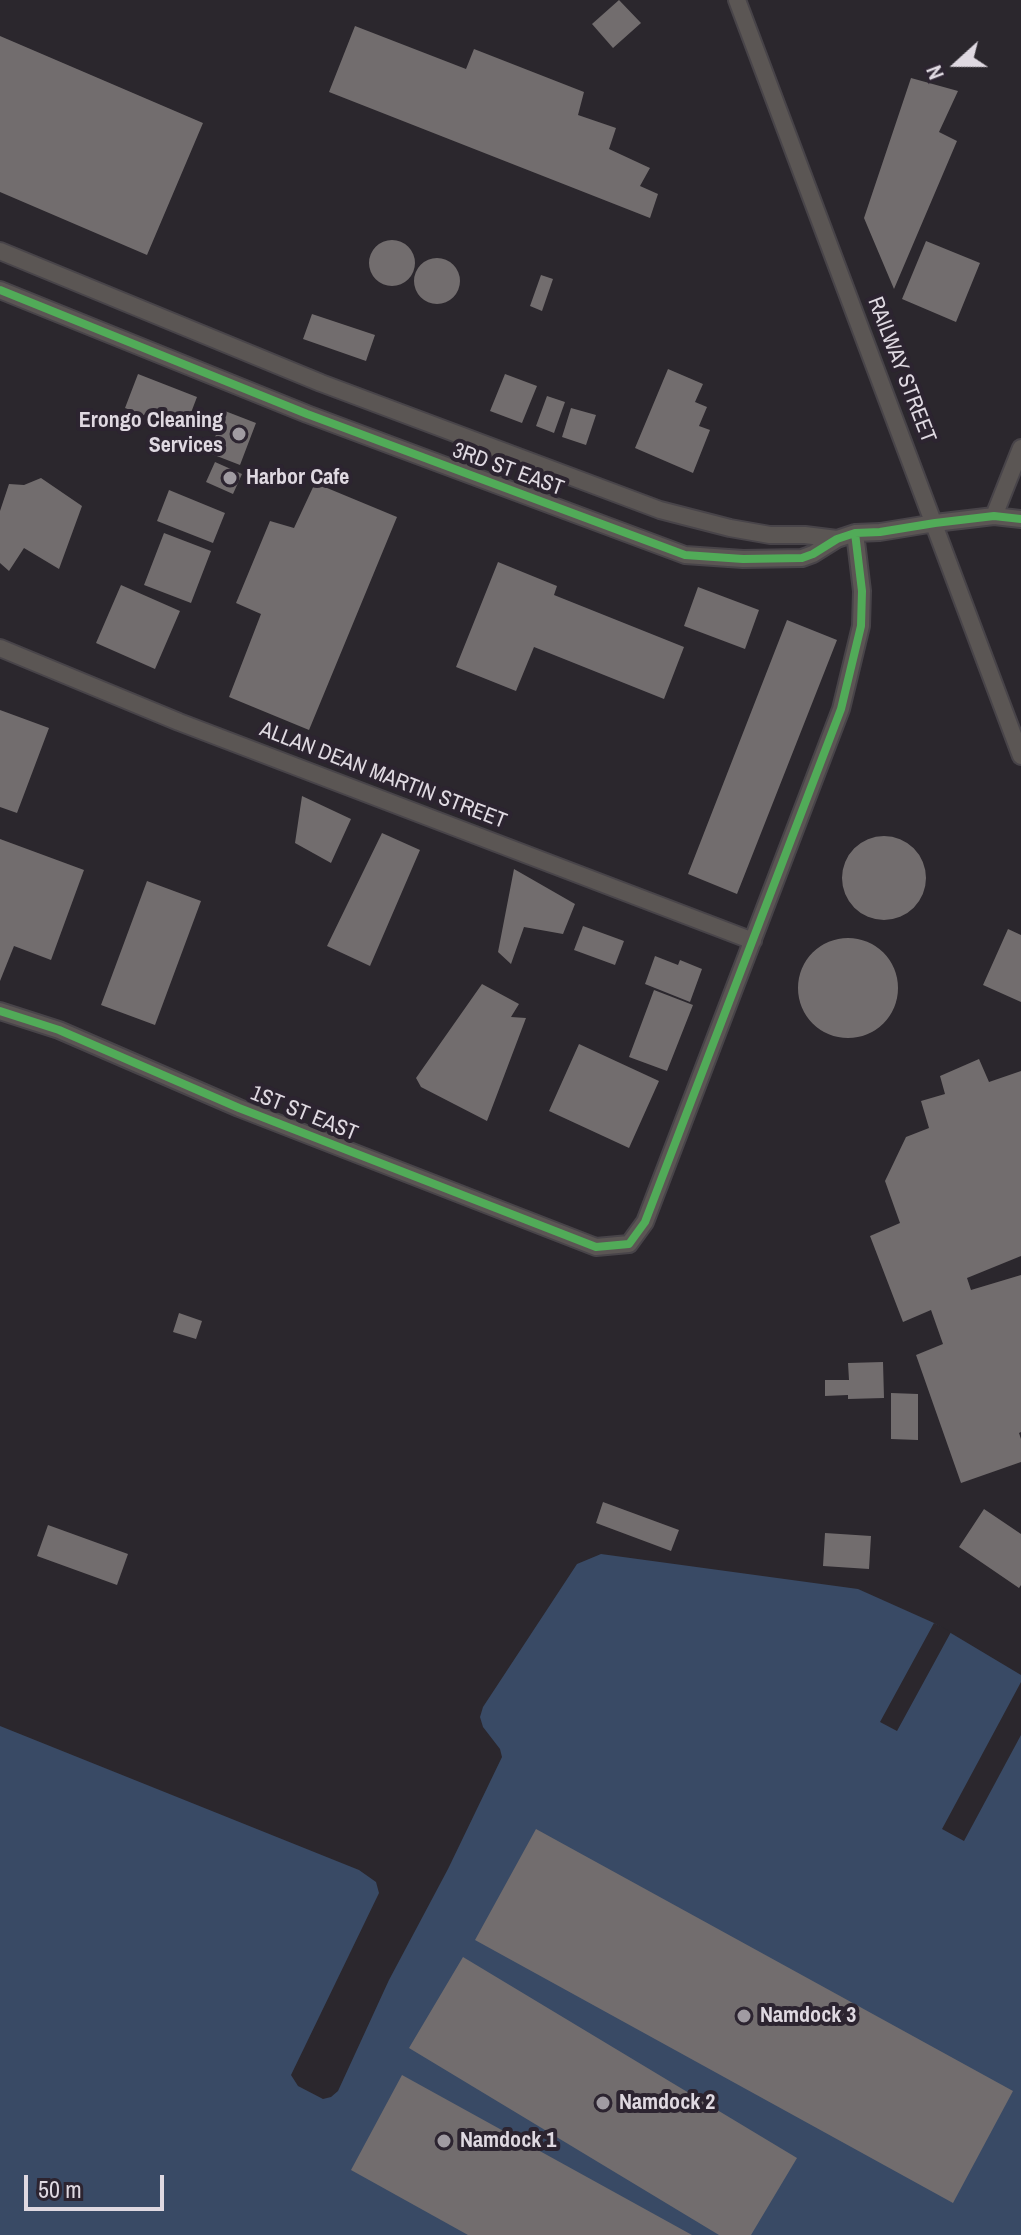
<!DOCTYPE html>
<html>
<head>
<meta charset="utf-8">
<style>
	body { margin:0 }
	#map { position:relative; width:1021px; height:2235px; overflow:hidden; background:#2b272d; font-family:"Archivo Narrow",sans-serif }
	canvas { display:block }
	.north { position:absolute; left:917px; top:24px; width:80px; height:80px; -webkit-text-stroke:6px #2c2430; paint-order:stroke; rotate:249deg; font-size:22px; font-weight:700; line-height:32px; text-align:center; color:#dfd9e1 }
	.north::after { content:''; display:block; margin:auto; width:28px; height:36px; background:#dfd9e1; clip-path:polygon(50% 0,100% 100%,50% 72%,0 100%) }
	.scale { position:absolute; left:24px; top:2175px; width:140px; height:36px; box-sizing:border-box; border:4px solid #dfd9e1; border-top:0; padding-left:10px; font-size:24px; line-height:28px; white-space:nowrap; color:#dfd9e1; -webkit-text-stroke:6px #2c2430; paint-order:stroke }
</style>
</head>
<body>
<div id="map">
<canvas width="1021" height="2235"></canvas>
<div class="north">N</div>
<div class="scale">50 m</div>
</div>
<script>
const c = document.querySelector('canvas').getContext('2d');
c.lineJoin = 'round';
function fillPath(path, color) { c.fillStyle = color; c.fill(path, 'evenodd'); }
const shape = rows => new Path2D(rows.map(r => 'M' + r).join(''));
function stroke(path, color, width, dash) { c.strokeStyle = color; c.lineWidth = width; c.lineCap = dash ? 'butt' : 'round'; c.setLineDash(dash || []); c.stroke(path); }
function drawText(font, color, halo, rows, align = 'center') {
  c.font = font + ' "Archivo Narrow",sans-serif'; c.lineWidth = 8; c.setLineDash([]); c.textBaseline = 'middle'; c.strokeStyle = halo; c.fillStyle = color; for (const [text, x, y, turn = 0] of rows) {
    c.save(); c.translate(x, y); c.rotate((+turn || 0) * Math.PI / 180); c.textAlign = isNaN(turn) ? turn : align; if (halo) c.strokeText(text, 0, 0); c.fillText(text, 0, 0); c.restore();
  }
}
const water = shape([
	[601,1554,858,1589,934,1623,1021,1675,1021,2235,0,2235,0,1726,359,1870,376,1882,379,1893,291,2075,298,2086,323,2099,331,2097,338,2091,389,1980,448,1869,502,1757,500,1749,483,1727,480,1717,483,1707,577,1564]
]);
const pier = shape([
	[934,1623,951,1632,897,1731,880,1722],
	[1021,1682,1021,1735,964,1841,942,1829]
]);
const building = shape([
	[619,0,641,23,613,48,592,24],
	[355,26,466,69,474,49,584,92,578,115,616,128,609,149,650,168,640,186,658,194,650,218,329,92],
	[0,36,203,123,147,255,0,192],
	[911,78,958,91,939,132,957,141,894,289,864,218],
	'369 263a23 23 0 1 1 46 0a23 23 0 1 1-46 0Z',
	[926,241,980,263,956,322,902,299],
	'414 281a23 23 0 1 1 46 0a23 23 0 1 1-46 0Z',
	[541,275,553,279,542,311,530,306],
	[312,314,375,335,366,361,303,339],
	[668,369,703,384,695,402,707,407,699,426,710,430,693,473,635,448],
	[138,374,197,397,184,431,125,408],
	[505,374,537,386,522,423,490,411],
	[547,396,565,402,554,433,536,426],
	[571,408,596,415,586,445,562,437],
	[225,411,256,423,240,465,209,453],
	[215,462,242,474,233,494,206,482],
	[41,478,82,506,59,569,24,548,9,571,0,563,0,511,9,484,24,485],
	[315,483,397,517,309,730,229,697,261,614,236,603,270,521,294,528],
	[169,490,225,513,213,543,157,521],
	[164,533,211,551,191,603,144,585],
	[498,562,557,586,554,595,684,647,664,699,534,647,516,691,456,667],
	[121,585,180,611,155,669,96,643],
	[698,587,759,610,745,649,684,626],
	[787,620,837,640,737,894,688,874],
	[0,710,49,728,17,813,0,807],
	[302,796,351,819,331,863,295,843],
	[382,833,420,850,370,966,327,946],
	'842 878a42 42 0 1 1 84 0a42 42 0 1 1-84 0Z',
	[0,839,84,870,51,960,14,946,0,981],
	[514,869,575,904,563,934,524,927,511,964,498,952],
	[147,881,201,901,155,1025,101,1005],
	[583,926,624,941,615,965,574,950],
	[1008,929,1021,935,1021,1002,983,985],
	'798 988a50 50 0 1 1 100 0a50 50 0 1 1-100 0Z',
	[655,956,678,965,680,960,702,969,690,1002,645,984],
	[482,984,519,1004,511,1017,526,1018,487,1121,421,1087,416,1078],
	[654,990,693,1005,667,1071,629,1057],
	[579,1044,659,1081,629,1148,549,1111],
	[979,1059,989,1082,1021,1071,1021,1256,967,1278,971,1290,1021,1275,1021,1432,1019,1433,1021,1439,1021,1462,961,1483,916,1355,943,1344,931,1310,903,1322,870,1236,900,1223,885,1181,906,1137,929,1128,921,1101,945,1094,940,1076],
	[179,1313,202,1321,196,1339,173,1332],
	[883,1362,884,1398,848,1399,848,1395,825,1396,825,1380,849,1380,848,1363],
	[891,1393,918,1394,918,1440,891,1439],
	[603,1502,679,1530,671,1551,596,1523],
	[984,1509,1021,1534,1021,1585,1019,1588,959,1547],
	[48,1525,128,1554,117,1585,37,1556],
	[825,1533,871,1536,869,1569,823,1566],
	[536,1829,1013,2091,953,2203,475,1940],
	[463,1957,797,2158,751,2235,719,2235,409,2048],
	[402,2075,692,2235,468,2235,351,2170]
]);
const street = shape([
	[737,0,1021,756],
	[0,251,321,383,660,510,730,528,770,535,805,535,837,539],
	[0,290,307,414,685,555,743,559,802,558,813,554,837,539,855,533,880,532,935,523,994,516,1021,519],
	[994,516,1021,448],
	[0,648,179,722,753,941],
	[0,1011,59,1030,239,1108,596,1247,629,1244,645,1222,841,709,861,626,862,591,855,533]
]);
const cycleway = shape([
	[0,290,307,414,685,555,743,559,802,558,813,554,837,539,855,533,880,532,935,523,994,516,1021,519],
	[0,1011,59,1030,239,1108,596,1247,629,1244,645,1222,841,709,861,626,862,591,855,533]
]);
const markers = [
	[239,434,8,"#a09ba2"],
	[230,478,8,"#a09ba2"],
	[744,2016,8,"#a09ba2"],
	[603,2103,8,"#a09ba2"],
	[444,2141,8,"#a09ba2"]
];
const streetNames = [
	["RAILWAY STREET",901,370,69],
	["3RD ST EAST",508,470,20],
	["ALLAN DEAN MARTIN STREET",383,776,21],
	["1ST ST EAST",304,1114,22]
];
const poiNames = [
	["Erongo Cleaning",223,421,"right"],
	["Services",223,446,"right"],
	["Harbor Cafe",246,478],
	["Namdock 3",760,2016],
	["Namdock 2",619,2103],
	["Namdock 1",460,2141]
];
fillPath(water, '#394a65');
fillPath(pier, '#2b272d');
fillPath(building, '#726d6e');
stroke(street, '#484449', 20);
stroke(street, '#5b5654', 16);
stroke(cycleway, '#51ab58', 8);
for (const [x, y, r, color] of markers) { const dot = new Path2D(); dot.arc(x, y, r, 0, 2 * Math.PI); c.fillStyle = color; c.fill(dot); stroke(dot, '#2c2430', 3); }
drawText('22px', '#dfd9e1', '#2c2430', streetNames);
drawText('bold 22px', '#dfd9e1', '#2c2430', poiNames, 'left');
</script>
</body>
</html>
